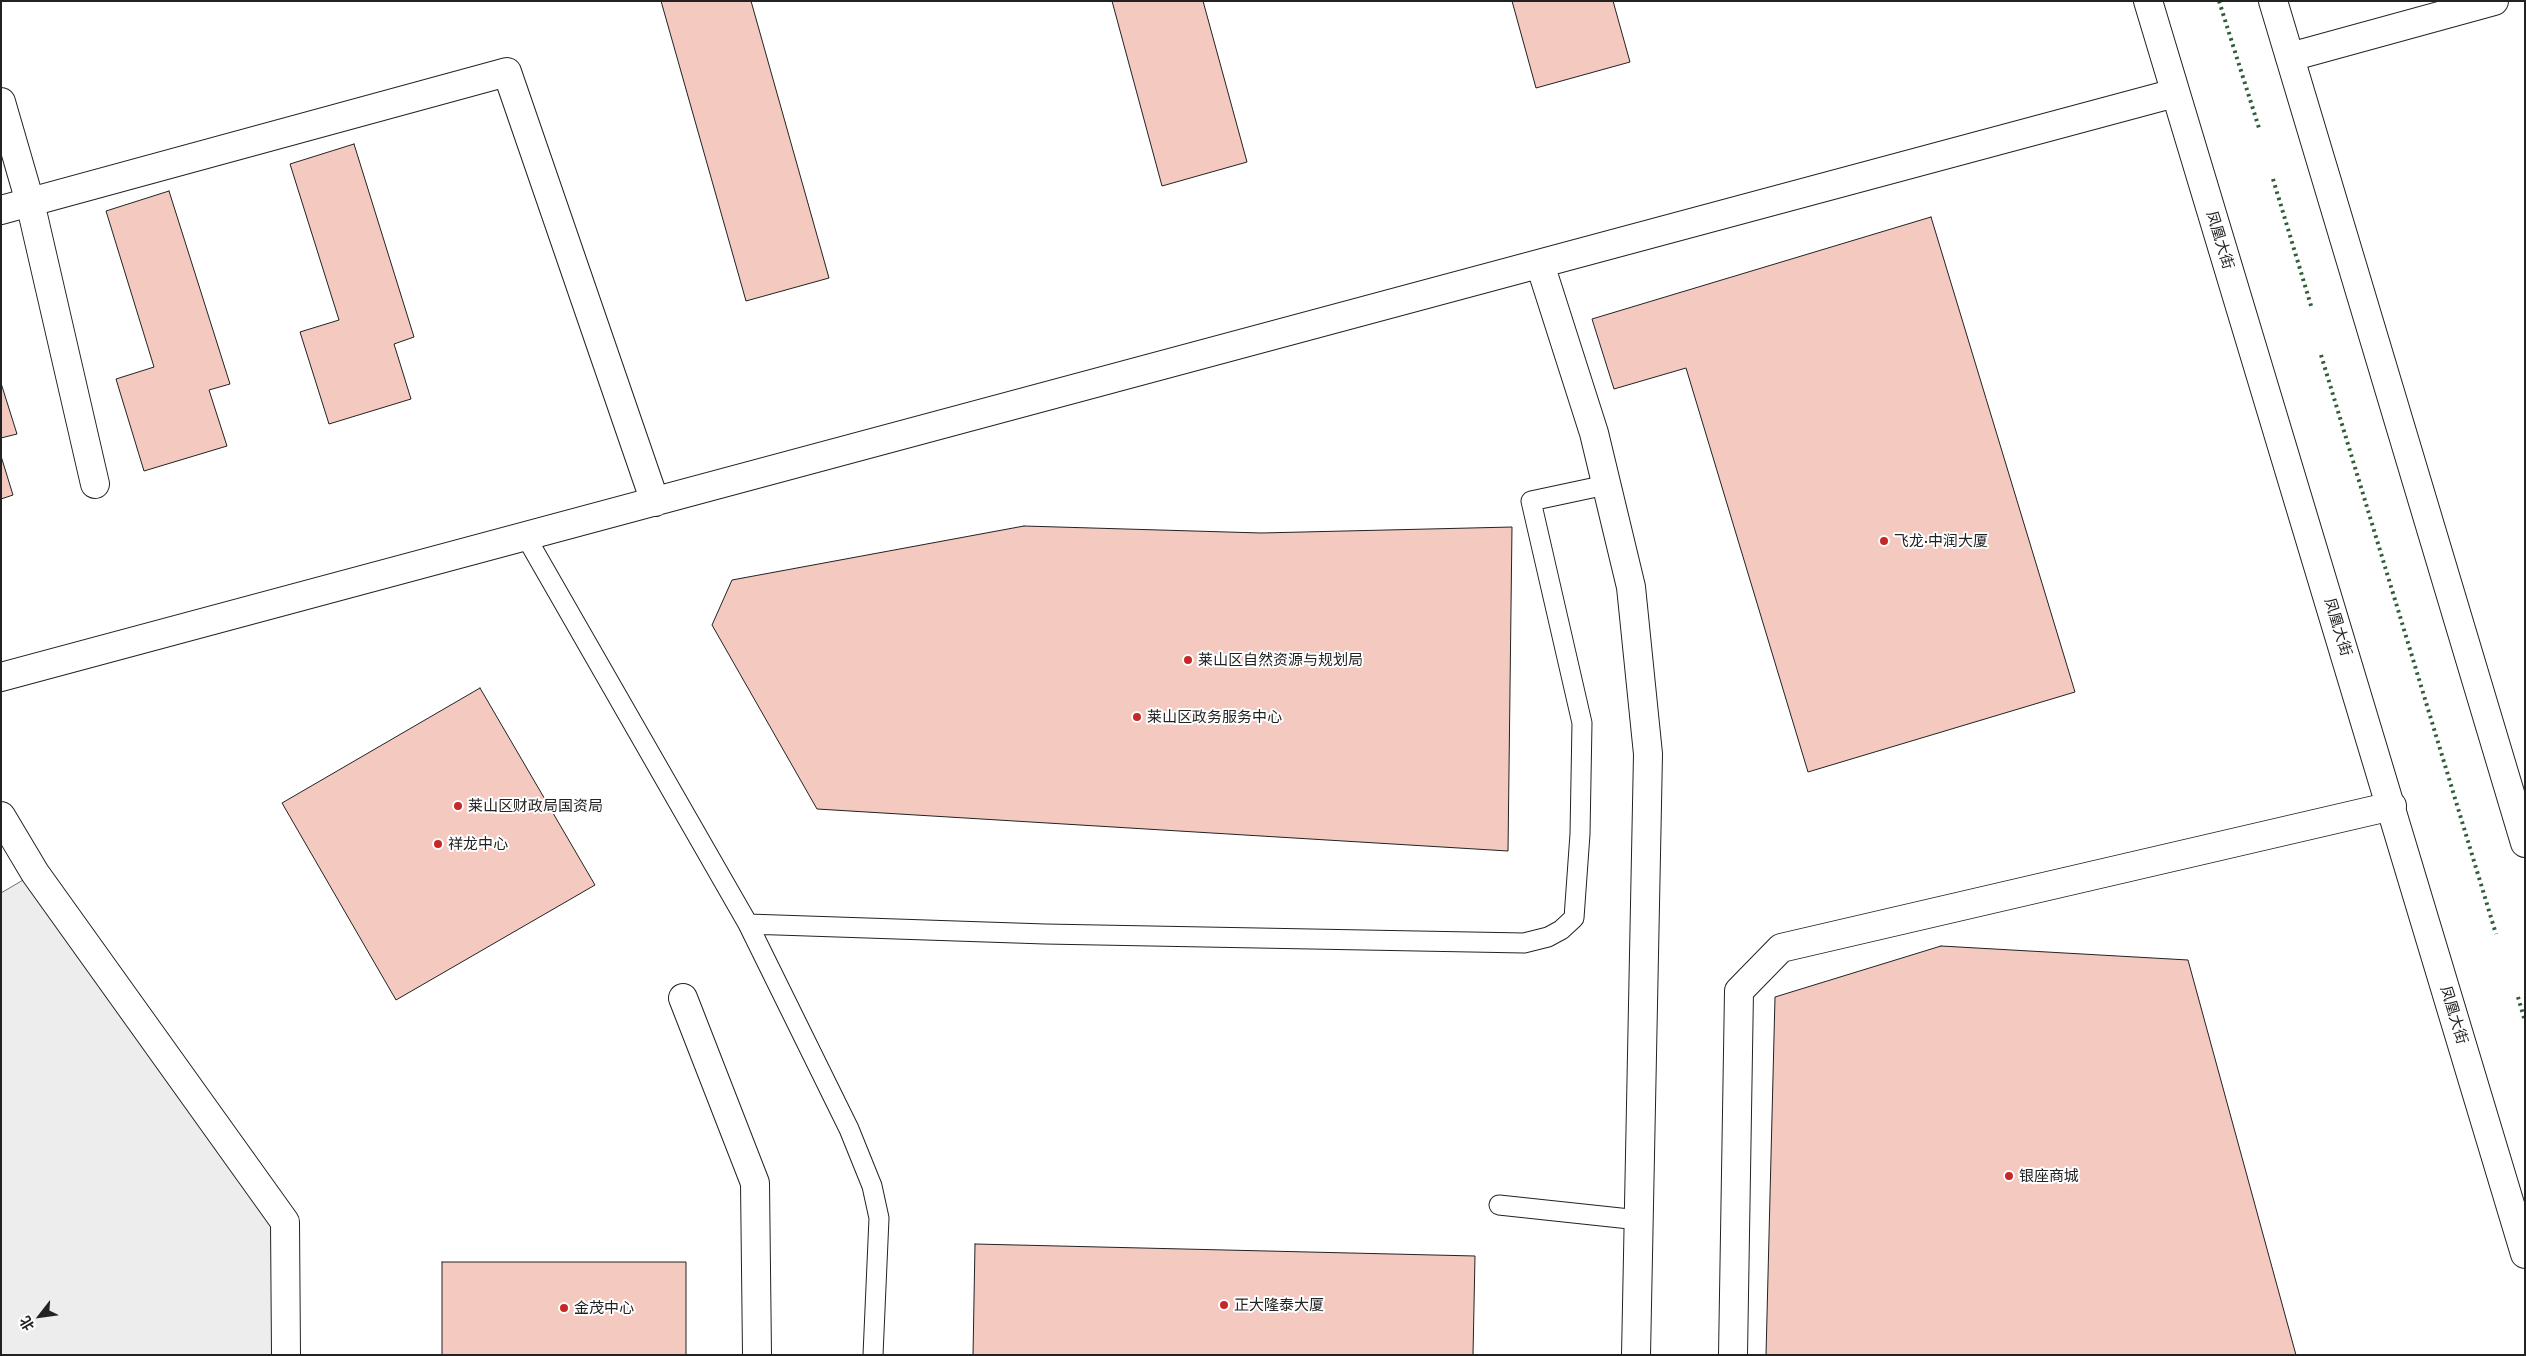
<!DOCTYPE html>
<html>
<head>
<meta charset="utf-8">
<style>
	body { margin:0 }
	#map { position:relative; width:2526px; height:1356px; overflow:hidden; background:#fff; font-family:Lato,"Noto Sans SC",sans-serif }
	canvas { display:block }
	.frame { position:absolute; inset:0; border:2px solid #222; pointer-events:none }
	.north { position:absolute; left:15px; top:1291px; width:50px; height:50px; -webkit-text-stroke:4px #fff; paint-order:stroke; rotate:240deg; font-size:14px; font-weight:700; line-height:20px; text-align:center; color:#222 }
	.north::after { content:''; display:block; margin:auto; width:18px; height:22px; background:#222; clip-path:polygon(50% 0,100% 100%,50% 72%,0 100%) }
</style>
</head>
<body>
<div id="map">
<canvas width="2526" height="1356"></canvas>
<div class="frame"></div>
<div class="north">北</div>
</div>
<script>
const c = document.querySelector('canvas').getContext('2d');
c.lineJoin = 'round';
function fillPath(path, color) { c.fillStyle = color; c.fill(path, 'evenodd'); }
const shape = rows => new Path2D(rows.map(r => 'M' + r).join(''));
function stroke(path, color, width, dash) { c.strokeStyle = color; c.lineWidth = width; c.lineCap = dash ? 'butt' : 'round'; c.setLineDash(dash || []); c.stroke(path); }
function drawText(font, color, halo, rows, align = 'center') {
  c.font = font + ' Lato,"Noto Sans SC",sans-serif'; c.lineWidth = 4; c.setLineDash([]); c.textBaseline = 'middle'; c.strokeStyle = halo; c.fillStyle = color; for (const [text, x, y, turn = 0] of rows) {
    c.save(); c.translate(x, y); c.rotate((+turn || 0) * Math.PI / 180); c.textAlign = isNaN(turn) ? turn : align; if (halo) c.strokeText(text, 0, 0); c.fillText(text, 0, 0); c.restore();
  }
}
const parking = shape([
	[35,873,285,1222,286,1355,1,1355,1,893,35,873]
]);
const building = shape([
	[661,1,751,1,829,278,746,301,661,1],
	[1112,1,1203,1,1247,162,1162,186,1112,1],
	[1512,1,1613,1,1630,62,1536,88,1512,1],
	[354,144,414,337,394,344,411,399,329,424,300,332,339,320,290,164,354,144],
	[169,191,230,384,209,390,227,446,144,471,116,379,154,367,106,211,169,191],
	[1931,217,2075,692,1808,772,1686,368,1614,389,1592,319,1931,217],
	[1,383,17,434,1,438,1,383],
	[1,456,13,495,1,499,1,456],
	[1024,526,1261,533,1512,527,1508,851,817,809,712,625,732,580,1024,526],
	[480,688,595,885,396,1000,282,803,480,688],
	[1941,946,2188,960,2296,1355,1766,1355,1775,997,1941,946],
	[975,1244,1475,1256,1473,1355,973,1355,975,1244],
	[442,1262,686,1262,686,1355,442,1355,442,1262]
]);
const service = shape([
	[526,537,748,924,849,1129,872,1186,879,1218,873,1355],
	[748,924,1045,934,1524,943,1548,937,1561,930,1574,918,1580,834,1582,723,1531,501,1606,485],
	[1499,1205,1639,1220]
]);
const minor = shape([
	[2290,57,2494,1],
	[1,102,30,202,95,484],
	[1,210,507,72,655,502],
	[1540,264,1594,433,1631,587,1648,754,1636,1355],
	[1,677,2175,93],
	[1,816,35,873,285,1222,286,1355],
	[683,998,755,1183,757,1355],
	[1733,1355,1739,991,1781,948,2392,806]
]);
const secondary = shape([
	[2148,1,2525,1254],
	[2273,1,2525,843]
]);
const hedge = shape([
	[2219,1,2259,128],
	[2273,179,2312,309],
	[2321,355,2496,934],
	[2518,997,2525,1021]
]);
const markers = [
	[1884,541,5,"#c62828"],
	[1188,660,5,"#c62828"],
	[1137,717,5,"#c62828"],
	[458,806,5,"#c62828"],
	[438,844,5,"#c62828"],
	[2009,1176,5,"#c62828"],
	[1224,1305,5,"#c62828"],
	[564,1308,5,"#c62828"]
];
const streetNames = [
	["凤凰大街",2220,240,73],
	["凤凰大街",2338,627,73],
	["凤凰大街",2454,1015,73]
];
const poiNames = [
	["飞龙·中润大厦",1894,541],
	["莱山区自然资源与规划局",1198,660],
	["莱山区政务服务中心",1147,717],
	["莱山区财政局国资局",468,806],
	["祥龙中心",448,844],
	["银座商城",2019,1176],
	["正大隆泰大厦",1234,1305],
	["金茂中心",574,1308]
];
fillPath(parking, '#ededed');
stroke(parking, '#6f6f6f', 1);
fillPath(building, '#f3c9c0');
stroke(building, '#222', 1);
stroke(service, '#222', 21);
stroke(minor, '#222', 30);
stroke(secondary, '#222', 30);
stroke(service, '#fff', 19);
stroke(minor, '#fff', 28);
stroke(secondary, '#fff', 28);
stroke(hedge, '#2f5e38', 4, [2.5, 4]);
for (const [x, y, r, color] of markers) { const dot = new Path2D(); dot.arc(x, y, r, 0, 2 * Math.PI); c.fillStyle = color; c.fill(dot); stroke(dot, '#fff', 2); }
drawText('15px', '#222', '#fff', streetNames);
drawText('15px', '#222', '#fff', poiNames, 'left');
</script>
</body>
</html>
